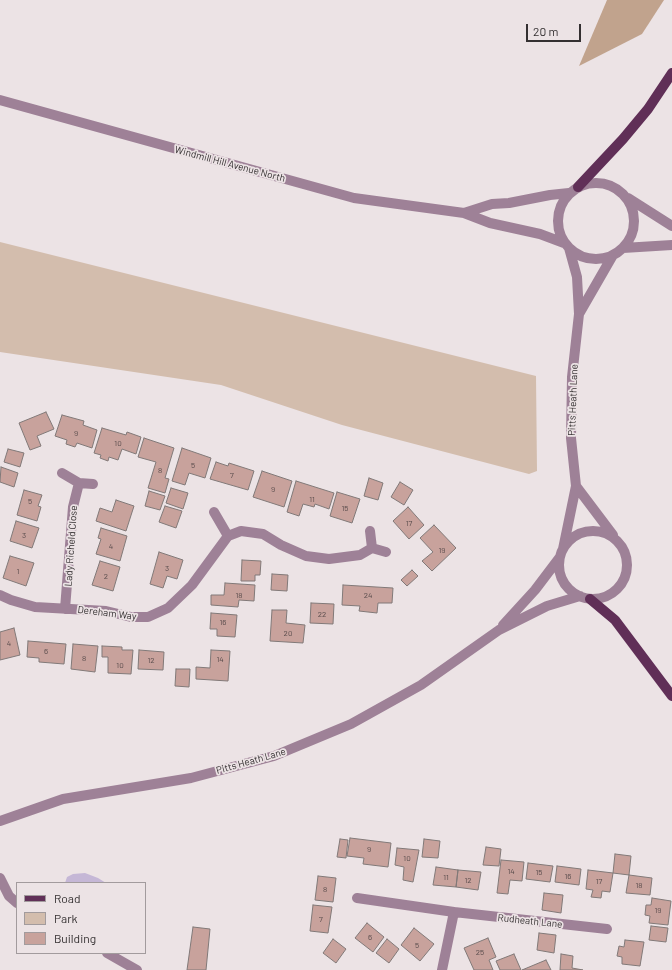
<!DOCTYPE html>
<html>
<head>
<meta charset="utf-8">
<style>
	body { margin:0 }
	#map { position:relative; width:672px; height:970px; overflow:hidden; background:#ece3e5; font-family:Barlow,sans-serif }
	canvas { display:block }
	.legend { position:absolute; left:16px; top:882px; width:130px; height:72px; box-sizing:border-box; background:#ece3e5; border:1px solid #a29b9d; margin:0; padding:5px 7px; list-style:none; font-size:12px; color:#343031 }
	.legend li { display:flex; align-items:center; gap:8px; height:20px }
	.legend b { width:20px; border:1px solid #a29b9d }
	.scale { position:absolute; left:526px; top:24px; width:55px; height:18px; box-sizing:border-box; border:2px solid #343031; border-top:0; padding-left:5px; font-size:12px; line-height:14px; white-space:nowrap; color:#343031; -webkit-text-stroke:3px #ece3e5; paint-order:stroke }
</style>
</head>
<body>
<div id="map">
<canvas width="672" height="970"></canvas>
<ul class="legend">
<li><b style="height:5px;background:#602f57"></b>Road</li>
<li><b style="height:11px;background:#d3bdad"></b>Park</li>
<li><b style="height:11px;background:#c8a29c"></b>Building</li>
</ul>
<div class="scale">20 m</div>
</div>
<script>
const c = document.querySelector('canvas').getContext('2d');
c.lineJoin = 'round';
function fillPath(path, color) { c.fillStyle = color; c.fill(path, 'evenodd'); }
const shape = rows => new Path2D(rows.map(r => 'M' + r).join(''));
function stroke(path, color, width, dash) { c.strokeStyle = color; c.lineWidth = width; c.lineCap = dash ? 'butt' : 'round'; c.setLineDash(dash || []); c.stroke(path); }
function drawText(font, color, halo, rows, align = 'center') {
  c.font = font + ' Barlow,sans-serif'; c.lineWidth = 3.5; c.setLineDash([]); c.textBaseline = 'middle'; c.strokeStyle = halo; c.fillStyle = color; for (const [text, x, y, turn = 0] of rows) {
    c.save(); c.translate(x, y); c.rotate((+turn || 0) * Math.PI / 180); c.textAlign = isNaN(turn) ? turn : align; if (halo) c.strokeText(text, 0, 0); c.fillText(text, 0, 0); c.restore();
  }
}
const green = shape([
	[0,242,536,376,537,471,529,474,342,425,221,385,0,352]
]);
const forest = shape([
	[607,0,664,0,642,34,579,66]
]);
const water = shape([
	[85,873,98,878,106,883,65,883,67,877,73,874]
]);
const building = shape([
	[46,412,54,429,37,436,41,446,30,450,19,423,46,412],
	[62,415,84,421,83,425,97,430,92,448,77,443,75,447,66,444,67,440,55,436,62,415],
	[102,428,126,435,127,432,141,437,136,454,122,449,118,460,109,457,108,461,100,458,101,455,94,453,102,428],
	[144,438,174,448,165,478,169,479,165,493,148,488,156,462,138,457,144,438],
	[182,448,211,458,205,478,189,473,185,485,172,481,182,448],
	[8,449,24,453,20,467,4,462,8,449],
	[216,462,228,466,229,463,254,471,248,490,210,479,216,462],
	[1,467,18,473,14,487,0,482,1,467],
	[262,471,292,481,284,507,253,497,262,471],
	[369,478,383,483,378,500,364,496,369,478],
	[296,481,334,493,329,509,315,504,314,507,303,504,299,516,287,512,296,481],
	[400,482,413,490,404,505,391,497,400,482],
	[171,488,188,493,183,509,166,503,171,488],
	[24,490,42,495,38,506,41,507,37,521,17,515,24,490],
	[149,491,165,496,160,510,145,506,149,491],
	[337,492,360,499,352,523,330,516,337,492],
	[116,500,134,506,126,531,96,521,100,508,112,512,116,500],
	[165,506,182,511,176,528,159,522,165,506],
	[408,507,424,525,409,539,393,521,408,507],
	[16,521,39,528,32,548,10,541,16,521],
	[434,525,456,548,432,571,422,561,433,552,420,538,434,525],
	[101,528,127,536,120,561,96,554,101,539,98,538,101,528],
	[159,552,183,560,177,579,167,576,163,588,150,584,159,552],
	[10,556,34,563,26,586,3,578,10,556],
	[242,560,261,561,260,575,255,575,255,581,241,581,242,560],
	[100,561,120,567,113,591,92,585,100,561],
	[412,570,418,576,407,586,401,580,412,570],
	[272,574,288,575,287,591,271,590,272,574],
	[225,583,255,585,254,601,239,600,238,607,211,605,211,595,224,595,225,583],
	[343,585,393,588,392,603,378,603,377,613,359,611,360,606,342,605,343,585],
	[311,603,334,604,333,624,310,623,311,603],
	[272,610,287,610,286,623,305,625,303,643,270,641,272,610],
	[211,613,237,615,235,637,217,636,217,629,210,629,211,613],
	[14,628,20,655,0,660,0,632,14,628],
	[28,641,66,644,64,664,39,662,39,658,27,657,28,641],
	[73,644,98,646,95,672,71,669,73,644],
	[102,646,122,647,122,650,133,650,131,674,108,673,108,657,102,657,102,646],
	[139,650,164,652,163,670,138,669,139,650],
	[211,650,230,651,228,681,196,679,196,667,210,668,211,650],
	[176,669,190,669,189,687,175,686,176,669],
	[350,838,391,843,388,867,363,864,364,858,347,856,350,838],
	[340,839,348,840,346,858,337,857,340,839],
	[424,839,440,841,438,858,422,857,424,839],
	[486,847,501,849,499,866,483,865,486,847],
	[397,848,419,850,413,882,403,880,404,867,395,865,397,848],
	[615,854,631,856,629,875,613,873,615,854],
	[501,860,524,862,522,881,510,880,508,894,497,893,501,860],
	[528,863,553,866,550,882,526,879,528,863],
	[557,866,581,869,579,885,555,882,557,866],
	[436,867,458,870,456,887,433,885,436,867],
	[458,870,481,872,478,890,456,887,458,870],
	[588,870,613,873,610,892,602,891,601,898,591,897,593,890,586,889,588,870],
	[629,875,652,878,650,895,626,893,629,875],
	[318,876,336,878,333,902,315,900,318,876],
	[544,893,563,895,561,913,542,910,544,893],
	[652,898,671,901,668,925,649,923,650,916,645,915,646,905,651,905,652,898],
	[313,905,332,907,328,933,310,931,313,905],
	[367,923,384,937,373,952,355,938,367,923],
	[651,926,668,928,666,942,649,940,651,926],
	[193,927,210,929,206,970,187,970,193,927],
	[414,928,434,944,420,961,401,945,414,928],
	[539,933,556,935,554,953,537,950,539,933],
	[488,938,496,957,489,960,493,970,474,970,464,948,488,938],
	[333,939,346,949,336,963,323,953,333,939],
	[387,939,399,949,389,963,376,953,387,939],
	[625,940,644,942,640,966,622,964,622,957,617,956,619,946,624,947,625,940],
	[514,954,521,970,500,970,496,961,514,954],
	[561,954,573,956,572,968,583,970,560,970,561,954],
	[546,960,551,970,522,970,546,960]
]);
const minor = shape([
	[0,100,354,198,464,213,490,223,540,234,564,243],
	'558 221a38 38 0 1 1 76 0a38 38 0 1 1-76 0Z',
	[628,198,672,226],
	[464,213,492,204,509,203,550,195,569,193],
	[623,248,672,245],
	[579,314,613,255],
	[62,473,79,483,93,484],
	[576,486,613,535],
	[214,512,228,536],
	[370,531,372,548,386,552],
	'559 565a34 34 0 1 1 68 0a34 34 0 1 1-68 0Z',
	[563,549,576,486,571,438,572,377,579,314,577,277,569,248],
	[0,595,11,600,35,607,106,611,131,617,148,617,168,608,192,585,228,536,241,531,263,534,281,545,306,556,329,559,360,555,372,548],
	[65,609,73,507,79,483],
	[503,625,535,590,560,557],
	[0,821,63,799,191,778,274,756,351,724,421,685,499,630,547,606,580,596],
	[0,878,9,896,17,903],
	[357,898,454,912,607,929],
	[107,953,137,970],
	[442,970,454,912]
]);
const major = shape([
	[578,187,623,139,648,109,672,73],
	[590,599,615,620,672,696]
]);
const numberNames = [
	["9",76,433],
	["10",118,443],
	["5",193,465],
	["8",160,470],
	["7",232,475],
	["9",273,489],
	["11",312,499],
	["5",30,501],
	["15",345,508],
	["17",409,523],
	["3",24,535],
	["4",111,546],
	["19",442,550],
	["3",167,568],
	["1",18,571],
	["2",106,576],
	["18",239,595],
	["24",368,595],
	["22",322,614],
	["16",223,622],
	["20",288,633],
	["4",9,643],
	["6",46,651],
	["8",84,658],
	["14",220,659],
	["12",151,660],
	["10",120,665],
	["9",369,849],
	["10",407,858],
	["14",511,871],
	["15",539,872],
	["16",568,876],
	["11",446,877],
	["12",468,880],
	["17",599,881],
	["18",639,885],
	["8",325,889],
	["19",658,910],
	["7",321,919],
	["6",370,937],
	["5",417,945],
	["25",480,952]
];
const streetNames = [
	["Windmill Hill Avenue North",230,164,15],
	["Pitts Heath Lane",573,400,-88],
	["Lady Richeld Close",71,546,-86],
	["Dereham Way",107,613,7],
	["Pitts Heath Lane",251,761,-16],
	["Rudheath Lane",530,921,6]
];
fillPath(green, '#d3bdad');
fillPath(forest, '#c1a38d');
fillPath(water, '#c5b7d6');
fillPath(building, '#c8a29c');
stroke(building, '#817978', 1);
stroke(minor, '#9e8197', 10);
stroke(major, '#602f57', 10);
drawText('8px', '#594c4c', null, numberNames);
drawText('10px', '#343031', '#ece3e5', streetNames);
</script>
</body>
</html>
